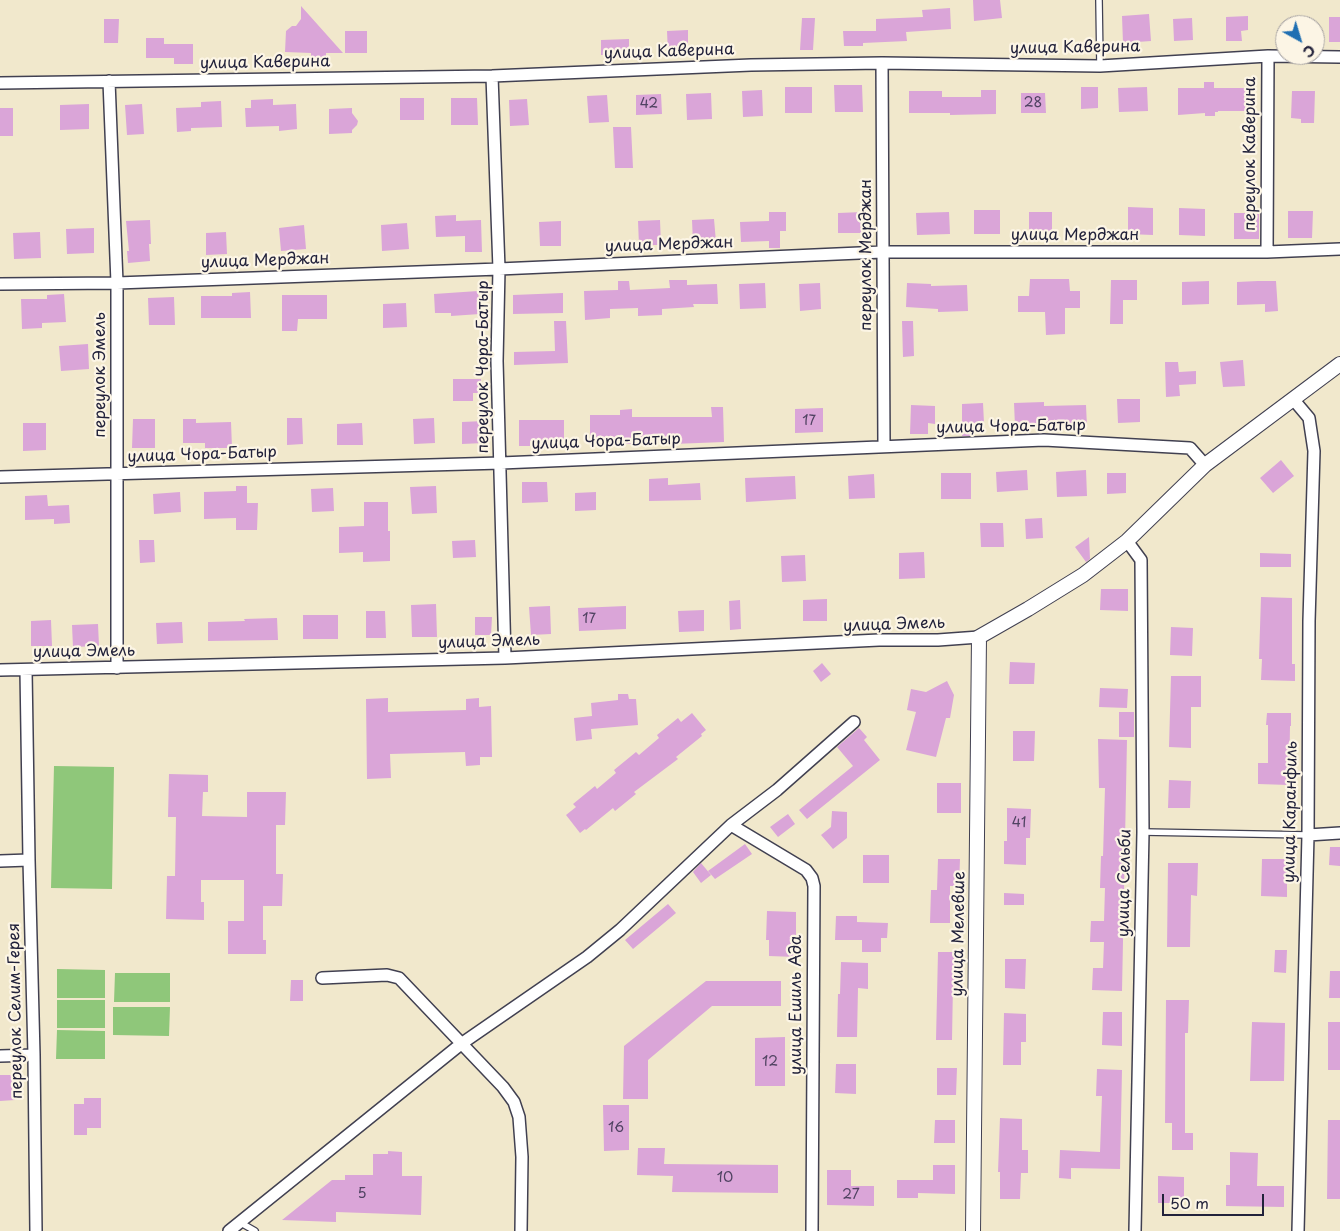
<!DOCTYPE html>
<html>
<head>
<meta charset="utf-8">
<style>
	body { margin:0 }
	#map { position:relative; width:1340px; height:1231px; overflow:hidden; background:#f1e8cc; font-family:"Playpen Sans",sans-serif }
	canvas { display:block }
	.north { position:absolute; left:1275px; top:15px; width:50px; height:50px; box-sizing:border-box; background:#fcf5e5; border:1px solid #a5a1a1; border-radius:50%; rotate:141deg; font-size:14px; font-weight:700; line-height:20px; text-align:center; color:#22223b }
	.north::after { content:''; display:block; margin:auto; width:18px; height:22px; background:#1f6fb2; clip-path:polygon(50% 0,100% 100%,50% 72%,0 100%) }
	.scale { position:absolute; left:1162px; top:1194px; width:102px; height:22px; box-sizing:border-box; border:2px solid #22223b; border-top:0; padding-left:6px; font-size:15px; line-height:18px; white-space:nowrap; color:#22223b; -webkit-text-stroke:4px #fcf5e5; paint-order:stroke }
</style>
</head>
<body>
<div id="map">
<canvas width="1340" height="1231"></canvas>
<div class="north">С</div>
<div class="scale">50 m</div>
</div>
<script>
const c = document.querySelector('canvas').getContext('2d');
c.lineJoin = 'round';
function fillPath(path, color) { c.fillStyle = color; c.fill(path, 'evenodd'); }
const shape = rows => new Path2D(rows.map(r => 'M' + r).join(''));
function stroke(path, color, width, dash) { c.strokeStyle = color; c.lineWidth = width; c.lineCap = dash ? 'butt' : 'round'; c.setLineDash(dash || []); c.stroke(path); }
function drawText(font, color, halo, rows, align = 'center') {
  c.font = font + ' "Playpen Sans",sans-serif'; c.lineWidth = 4.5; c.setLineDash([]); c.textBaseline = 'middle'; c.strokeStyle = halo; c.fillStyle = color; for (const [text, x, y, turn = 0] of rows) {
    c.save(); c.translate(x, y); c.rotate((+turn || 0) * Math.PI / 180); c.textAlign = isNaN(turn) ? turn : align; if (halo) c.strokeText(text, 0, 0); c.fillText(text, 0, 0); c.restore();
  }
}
const green = shape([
	[54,766,114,767,112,889,51,888],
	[57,969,105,970,105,998,57,998],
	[115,973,170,973,170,1002,114,1002],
	[57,1000,105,1000,105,1028,57,1028],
	[113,1007,170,1007,169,1036,113,1035],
	[57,1030,105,1031,105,1059,56,1059]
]);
const building = shape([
	[973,0,1000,0,1002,18,974,21],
	[301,6,343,53,326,53,326,61,311,60,311,53,285,52,286,31,292,26,296,26,301,19],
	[950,8,951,29,906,32,907,41,863,43,863,46,844,46,843,31,876,31,876,19,923,17,922,10],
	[1149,14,1151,41,1123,43,1122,16],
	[1248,16,1248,30,1241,31,1242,41,1226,41,1226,17],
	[1329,17,1340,17,1340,42,1329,42],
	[802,18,815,18,813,50,800,50],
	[1192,18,1193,40,1174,41,1173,19],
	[104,19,119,19,118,43,104,43],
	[688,30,688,53,668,54,667,31],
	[345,31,367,31,367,53,345,53],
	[146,38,164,38,164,44,193,44,193,64,174,64,174,58,146,58],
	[629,39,629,54,601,55,601,40],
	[1204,82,1214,82,1214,88,1248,88,1248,111,1218,111,1218,112,1215,112,1215,116,1205,116,1205,113,1178,115,1178,88,1204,88],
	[834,85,862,85,863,112,835,112],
	[785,87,812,87,812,113,785,113],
	[1081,87,1098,87,1098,108,1081,109],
	[1147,87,1148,111,1119,112,1118,88],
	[762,90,763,116,743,117,742,91],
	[981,90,996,90,996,114,950,115,950,113,909,113,909,91,942,91,942,97,981,97],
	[1292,91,1315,91,1314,123,1301,123,1301,119,1291,118],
	[711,93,712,119,687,120,686,94],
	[1021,93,1045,93,1046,113,1021,113],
	[661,94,662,114,636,115,636,95],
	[607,95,609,122,589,123,587,96],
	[400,98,424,98,424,120,400,120],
	[451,98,477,98,478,125,451,125],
	[273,99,273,105,296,104,297,129,279,131,279,126,246,127,245,108,251,108,251,100],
	[527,99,529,125,510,126,509,100],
	[221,101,222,127,191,128,191,131,177,132,176,108,201,107,201,102],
	[89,104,89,129,60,130,60,105],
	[142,104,144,134,127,135,125,105],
	[0,108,13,108,13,136,0,136],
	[352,108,352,113,358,121,357,125,352,130,352,133,329,134,329,109],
	[613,127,631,127,633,168,615,168],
	[1128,207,1153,208,1153,235,1128,234],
	[1179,208,1205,209,1205,236,1179,235],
	[974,210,1000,210,1000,234,974,234],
	[1288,211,1313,211,1312,238,1288,238],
	[769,212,786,212,786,231,780,231,780,248,769,248,769,241,741,242,740,222,769,221],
	[863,212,864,233,838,233,838,213],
	[949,212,950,234,917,235,916,213],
	[1029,212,1052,212,1052,234,1029,234],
	[1234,213,1259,213,1259,239,1234,239],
	[456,215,456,221,481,220,482,252,465,252,465,236,436,237,435,216],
	[714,219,716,242,693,243,692,220],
	[150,220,151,244,149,244,150,261,128,263,127,251,129,251,126,221],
	[660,220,661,245,639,245,638,221],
	[561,221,561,246,540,246,539,222],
	[407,223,409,249,382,251,381,225],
	[304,225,306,249,281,251,279,228],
	[94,228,94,253,67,254,66,229],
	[40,232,41,258,14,259,13,233],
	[226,232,227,254,206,255,206,233],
	[1030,279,1069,279,1070,291,1080,291,1080,308,1065,308,1065,334,1046,335,1045,312,1018,312,1018,296,1029,296],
	[669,280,687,280,687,285,717,284,718,304,693,304,694,307,662,309,662,315,638,316,638,308,610,309,610,318,585,320,584,291,618,290,618,281,629,281,630,290,670,288],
	[1111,280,1137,280,1137,300,1123,300,1123,324,1110,324],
	[1209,281,1209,304,1182,305,1182,282],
	[1258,281,1276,281,1278,311,1265,312,1265,304,1237,305,1237,282],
	[765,283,766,308,740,309,739,284],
	[820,283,821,309,800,311,799,284],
	[907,283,931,284,931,286,967,285,968,311,938,312,938,309,906,307],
	[478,291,480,314,451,316,451,313,435,313,434,294],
	[250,292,251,318,201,318,201,296,232,296,232,293],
	[563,293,563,313,513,314,513,295],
	[64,294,66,322,42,323,42,328,22,329,21,299,47,299,47,295],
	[282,295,327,295,327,319,298,319,297,331,282,331],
	[174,297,175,325,149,325,148,298],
	[406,303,407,327,383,328,383,304],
	[554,321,566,321,568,363,514,365,514,352,555,351],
	[902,321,913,321,914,356,903,357],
	[88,344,89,369,61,371,59,346],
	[1243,360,1245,386,1223,387,1220,362],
	[1165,362,1178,362,1179,372,1196,371,1196,384,1179,385,1180,396,1166,397],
	[453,379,481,379,481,393,473,393,473,401,453,401],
	[1117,399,1140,399,1140,422,1118,423],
	[1044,402,1044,406,1086,405,1087,427,1064,428,1064,425,1015,426,1014,403],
	[983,403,984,423,973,423,973,436,962,436,962,404],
	[911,405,935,406,935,424,928,423,928,434,910,434],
	[711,407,723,407,724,442,673,444,673,437,632,438,632,444,621,444,621,439,590,440,590,415,620,415,620,410,632,409,632,417,712,417],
	[823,408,823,432,795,433,795,409],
	[287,418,302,418,303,444,287,445],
	[434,418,435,443,414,444,413,419],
	[133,419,155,419,155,448,132,448],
	[183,419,196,419,196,423,231,422,232,448,205,448,205,443,183,443],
	[519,420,564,420,564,440,530,441,530,446,519,446],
	[484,421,484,443,462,444,462,422],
	[23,423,46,423,46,450,23,451],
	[362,423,363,445,337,445,337,424],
	[1281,460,1294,476,1273,493,1260,478],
	[1027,470,1028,490,997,492,996,472],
	[1086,470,1087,496,1057,497,1056,472],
	[941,473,971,473,971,499,941,499],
	[1107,473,1126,473,1126,493,1107,494],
	[874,474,875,498,849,499,848,476],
	[795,476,796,499,746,502,745,478],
	[668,478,668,485,700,483,701,500,649,501,649,479],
	[522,482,547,482,548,502,522,503],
	[236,486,247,486,247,503,258,503,257,530,236,530,236,518,204,519,204,492,236,491],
	[436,486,437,513,412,514,410,487],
	[333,488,334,511,312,512,311,489],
	[180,492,181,512,154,514,153,494],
	[596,492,596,510,575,511,575,493],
	[47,495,48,506,69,505,70,523,54,524,54,519,25,520,25,496],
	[364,502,388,502,388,531,390,531,390,561,363,562,363,552,339,553,339,527,364,526],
	[1042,518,1043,538,1026,539,1025,519],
	[980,523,1003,523,1004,547,981,547],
	[1089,537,1090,559,1086,562,1075,547],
	[139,540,154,540,155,562,140,563],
	[475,540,476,557,453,558,452,541],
	[924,552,925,578,899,579,899,553],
	[1260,553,1291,554,1291,567,1260,567],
	[805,555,806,581,782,582,781,556],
	[1101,589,1128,589,1128,611,1100,610],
	[1261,597,1292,598,1292,664,1295,664,1295,681,1261,680,1262,659,1259,659],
	[827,599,827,621,803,621,803,600],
	[740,600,741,629,730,630,729,601],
	[436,604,437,637,412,637,411,605],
	[550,606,551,634,531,635,529,607],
	[626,606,626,629,579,631,578,608],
	[704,610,704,631,679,632,678,611],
	[366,611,385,611,386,638,366,638],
	[303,615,338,615,338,639,303,639],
	[475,617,492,617,491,635,475,635],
	[277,618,278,640,208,641,208,622,245,621,244,619],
	[51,620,52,646,31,646,31,621],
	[182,622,183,643,157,644,156,623],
	[98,624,99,646,73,647,72,625],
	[1171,627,1193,628,1192,656,1170,655],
	[1010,662,1035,663,1034,684,1009,684],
	[822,663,831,674,821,682,813,671],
	[1171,676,1201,676,1201,707,1191,707,1191,748,1169,747],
	[947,681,954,695,950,718,946,718,936,757,906,750,916,712,907,710,911,689,926,692],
	[1100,688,1128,689,1127,708,1099,707],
	[618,694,628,694,629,699,636,699,638,725,591,729,592,739,576,741,574,718,592,716,591,703,618,700],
	[388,698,388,712,466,710,466,699,479,698,479,707,491,706,492,757,480,757,480,765,466,766,465,752,390,754,391,778,367,779,366,699],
	[1119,712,1134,712,1134,737,1119,737],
	[692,713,706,730,701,734,702,736,676,757,678,759,634,792,636,794,615,811,613,808,586,830,585,829,580,833,566,815,576,807,573,804,595,786,597,789,616,773,614,770,636,752,639,755,659,738,657,735,678,718,681,722],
	[1267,713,1291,713,1291,726,1290,726,1289,785,1258,784,1258,763,1268,763,1268,725,1266,725],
	[859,728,867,737,864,740,880,760,807,819,799,810,853,766,837,747],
	[1013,731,1035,731,1034,761,1013,761],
	[1098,739,1127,740,1122,991,1092,990,1093,968,1103,968,1104,942,1090,942,1091,921,1104,921,1105,888,1100,888,1101,856,1103,856,1105,788,1099,788],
	[169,774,208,775,208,792,203,792,202,816,247,817,247,792,286,792,285,825,276,825,276,874,283,874,282,906,263,906,263,940,266,940,266,954,228,954,228,921,244,921,244,880,201,880,201,902,204,902,204,920,166,919,167,876,175,876,176,817,168,817],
	[1169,780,1191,781,1190,808,1168,808],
	[937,783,961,783,961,813,937,813],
	[1007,808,1031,809,1030,838,1026,838,1026,865,1004,864,1004,841,1007,841],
	[832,811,847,812,847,838,833,849,821,835,831,827],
	[788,814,795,824,778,837,770,827],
	[745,844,752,854,715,879,708,871],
	[1330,847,1340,847,1340,866,1329,865],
	[863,855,889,855,889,883,863,883],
	[938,859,960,859,959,886,950,886,950,923,930,923,931,890,937,890],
	[1262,859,1287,859,1287,897,1261,896],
	[701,863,711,875,701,883,693,872],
	[1168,863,1198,863,1197,896,1191,895,1190,947,1167,947],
	[1004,893,1024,894,1024,905,1004,905],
	[668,904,676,913,633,949,625,940],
	[767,911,796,912,796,957,769,956,769,940,766,940],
	[836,916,857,916,857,922,888,923,887,938,881,938,881,952,862,952,862,940,835,940],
	[1275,950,1287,950,1286,973,1274,972],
	[938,952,960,952,960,983,953,983,952,1040,936,1040],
	[1005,959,1026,959,1025,989,1005,988],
	[841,962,868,963,868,989,858,988,857,1037,837,1037,838,994,840,994],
	[1330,971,1340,971,1340,998,1329,998],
	[291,980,303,980,303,1001,290,1001],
	[706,981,781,981,781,1006,712,1006,648,1060,648,1099,623,1099,624,1046],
	[1166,1000,1189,1000,1188,1033,1185,1033,1185,1133,1193,1133,1193,1150,1172,1150,1172,1123,1165,1123],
	[1103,1012,1122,1012,1122,1046,1102,1045],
	[1004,1013,1026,1014,1026,1042,1021,1042,1021,1065,1003,1065],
	[1252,1022,1285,1023,1284,1081,1250,1081],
	[1328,1022,1340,1022,1340,1070,1328,1070],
	[785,1037,785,1086,755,1086,755,1038],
	[836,1064,856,1064,856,1094,835,1093],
	[937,1068,957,1068,956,1095,937,1095],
	[1097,1069,1122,1070,1120,1169,1071,1168,1071,1179,1059,1178,1060,1150,1100,1152,1102,1096,1096,1096],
	[0,1075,13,1075,15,1100,0,1101],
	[84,1098,101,1098,101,1128,87,1128,87,1135,74,1135,74,1104,84,1104],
	[603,1105,629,1105,629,1150,604,1151],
	[1000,1118,1022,1119,1022,1150,1028,1150,1028,1173,1021,1173,1020,1199,1000,1199,1000,1172,998,1172],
	[935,1120,955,1120,955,1143,934,1143],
	[1328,1120,1340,1120,1340,1199,1327,1199],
	[638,1148,665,1148,664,1164,778,1165,778,1193,672,1192,673,1176,637,1175],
	[388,1151,402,1152,402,1176,422,1176,421,1215,336,1212,336,1222,282,1220,332,1180,345,1180,345,1175,373,1175,373,1154,388,1154],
	[1230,1152,1258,1153,1257,1186,1284,1186,1284,1207,1226,1206,1226,1185,1230,1185],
	[933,1165,955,1165,955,1194,918,1193,918,1198,897,1198,897,1180,933,1180],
	[827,1170,851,1170,851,1186,874,1186,874,1206,827,1205],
	[1158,1176,1184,1177,1184,1203,1158,1203]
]);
const service = shape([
	[1099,0,1100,66],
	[1143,832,1308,835],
	[241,1223,255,1231]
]);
const minor = shape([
	[882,63,884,446],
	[492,76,499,269,497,361,505,658],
	[109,81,117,283,117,668],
	[0,83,492,76,751,65,882,63,1100,66,1268,56,1340,57],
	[1267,252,1268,56],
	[0,284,117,283,499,269,882,252,1267,252,1340,249],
	[1293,399,1309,418,1314,451,1309,621,1308,835,1298,1231],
	[0,477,501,463,1044,440,1190,448,1205,465],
	[1127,541,1141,560,1143,832,1135,1231],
	[0,670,505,658,879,640,938,640,979,637],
	[26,670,29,860,34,1055,36,1231],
	[731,825,806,870,812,878,814,886,812,1231],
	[1308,835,1340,833],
	[0,861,29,860],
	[322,978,387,975,399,978,503,1087,514,1102,519,1117,522,1157,521,1231],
	[0,1056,34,1055],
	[229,1231,461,1044,587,957,620,930,731,825,777,790,854,722]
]);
const tertiary = shape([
	[973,1231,979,637,1028,609,1083,575,1127,541,1205,465,1340,364]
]);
const numberNames = [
	["28",1033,103],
	["42",649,104],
	["17",809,421],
	["17",589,619],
	["41",1019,823],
	["12",770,1062],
	["16",616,1128],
	["10",725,1178],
	["5",362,1194],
	["27",851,1195]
];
const streetNames = [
	["улица Каверина",1075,48,-1],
	["улица Каверина",669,52,-2],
	["улица Каверина",265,63,-1],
	["переулок Каверина",1251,154,-90],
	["улица Мерджан",1075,236],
	["улица Мерджан",669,245,-2],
	["переулок Мерджан",867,255,-90],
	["улица Мерджан",265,261,-2],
	["переулок Чора-Батыр",484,367,-90],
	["переулок Эмель",101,375,-90],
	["улица Чора-Батыр",1011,427,-1],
	["улица Чора-Батыр",606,442,-2],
	["улица Чора-Батыр",202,455,-2],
	["улица Эмель",894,625,-2],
	["улица Эмель",489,642,-2],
	["улица Эмель",84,652,-1],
	["улица Каранфиль",1291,812,-89],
	["улица Сельби",1125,883,-89],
	["улица Мелевше",959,934,-89],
	["улица Ешиль Ада",797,1005,-90],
	["переулок Селим-Герея",16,1011,-91]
];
fillPath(green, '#8fc77a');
fillPath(building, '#daa5d8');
stroke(service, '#414051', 8);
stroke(minor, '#414051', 14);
stroke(tertiary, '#414051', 16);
stroke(service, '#fff', 5.5);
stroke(minor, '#fff', 11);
stroke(tertiary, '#fff', 14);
drawText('14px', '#504362', null, numberNames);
drawText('16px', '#22223b', '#fcf5e5', streetNames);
</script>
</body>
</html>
